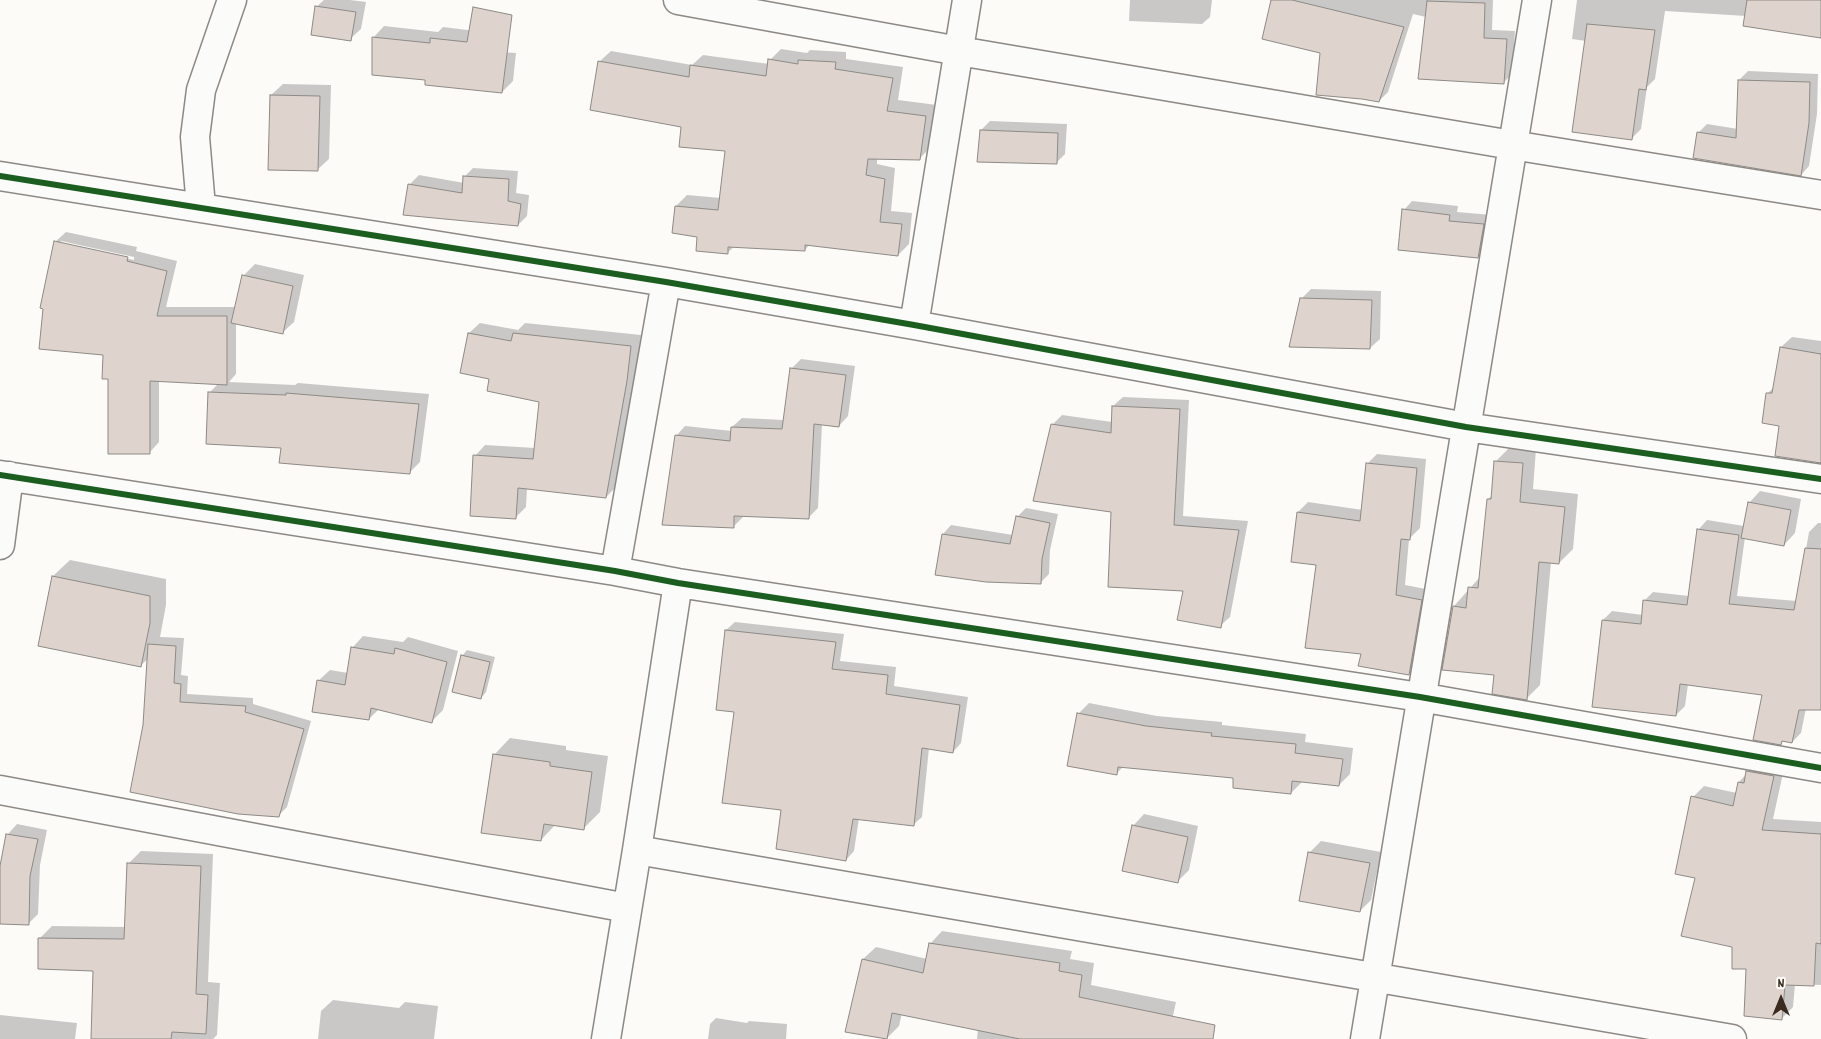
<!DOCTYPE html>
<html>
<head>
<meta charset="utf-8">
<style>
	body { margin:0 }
	#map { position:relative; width:1821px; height:1039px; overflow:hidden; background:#fcfbf8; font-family:Dekko,sans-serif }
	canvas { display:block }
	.north { position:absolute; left:1756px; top:974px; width:50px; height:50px; -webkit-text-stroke:4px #fdfcf7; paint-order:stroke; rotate:0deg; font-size:14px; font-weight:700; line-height:20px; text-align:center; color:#3b2a1e }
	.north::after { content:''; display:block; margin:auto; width:18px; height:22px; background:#3b2a1e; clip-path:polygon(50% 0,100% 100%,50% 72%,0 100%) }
</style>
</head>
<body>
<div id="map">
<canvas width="1821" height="1039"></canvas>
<div class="north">N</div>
</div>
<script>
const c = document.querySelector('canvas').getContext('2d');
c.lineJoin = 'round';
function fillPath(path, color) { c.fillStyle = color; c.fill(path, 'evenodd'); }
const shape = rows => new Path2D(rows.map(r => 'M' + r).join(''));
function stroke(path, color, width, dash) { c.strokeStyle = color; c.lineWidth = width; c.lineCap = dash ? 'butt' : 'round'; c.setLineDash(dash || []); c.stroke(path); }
const shadow = shape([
	[324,0,350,0,366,2,361,29,350,39,316,7],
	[1130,0,1212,0,1210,17,1202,24,1129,21],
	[1273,0,1493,0,1492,30,1515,31,1512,74,1503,83,1426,17,1413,14,1388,92,1379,101],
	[1577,0,1821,0,1821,37,1746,16,1665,11,1655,79,1647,87,1641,129,1631,139,1586,41,1572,39],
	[384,26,438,32,443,27,500,34,499,52,516,53,513,81,502,92,427,78,373,38],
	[781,49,807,53,810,50,846,52,846,59,903,67,898,100,937,105,930,148,919,159,877,158,877,164,895,168,891,211,912,213,909,244,898,255,809,245,805,250,735,246,727,253,699,236,676,206,687,195,721,198,726,149,682,126,599,62,611,51,692,65,703,55,769,64,770,60],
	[1748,71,1818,74,1817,114,1809,166,1801,175,1699,132,1707,124,1738,129,1739,80],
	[283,84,331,85,329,159,317,170,271,95],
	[990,121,1067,124,1065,154,1056,163,981,130],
	[473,168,518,171,516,193,529,195,527,216,518,225,410,184,419,175,464,183,464,177],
	[1412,201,1458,206,1457,212,1492,215,1487,248,1478,257,1404,210],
	[66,232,137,247,136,251,177,261,166,307,236,307,243,276,255,264,304,275,294,322,282,333,236,323,236,374,229,382,295,385,298,383,429,394,420,462,409,473,282,447,210,392,218,384,159,380,159,442,150,452,109,378,105,354,56,241],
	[61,241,134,257,134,260,61,244],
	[1311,289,1381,291,1380,339,1370,348,1301,299],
	[480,323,518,330,525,323,641,335,637,369,617,486,606,497,527,488,526,507,516,517,475,456,485,445,535,448,540,401,490,378,469,333],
	[1792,337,1821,341,1821,462,1781,425,1768,393,1774,387,1781,347],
	[801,359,855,366,848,416,839,426,822,424,818,508,809,517,743,515,743,517,733,527,676,436,685,426,732,431,732,427,742,418,784,420,791,369],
	[1123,397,1189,400,1183,516,1248,521,1230,617,1220,626,1112,511,1052,425,1062,415,1112,422,1113,406],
	[1509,448,1536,449,1533,489,1578,494,1573,549,1559,563,1551,562,1540,685,1526,699,1495,674,1454,606,1480,577,1488,499,1493,495,1495,462],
	[1377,454,1426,459,1420,528,1409,539,1405,585,1431,590,1419,664,1409,674,1362,652,1317,564,1298,512,1308,502,1363,510,1367,464],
	[1760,491,1801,499,1795,533,1784,545,1745,537,1737,596,1797,601,1809,532,1818,523,1821,523,1821,709,1806,708,1801,733,1792,742,1784,740,1781,744,1764,694,1688,684,1685,706,1676,715,1603,620,1612,611,1643,615,1644,601,1653,592,1689,596,1699,529,1707,520,1744,526,1749,503],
	[1026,508,1058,514,1050,550,1049,574,1040,583,943,534,951,525,1013,535,1017,517],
	[70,560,166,579,166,605,160,637,184,638,181,675,188,676,187,694,253,698,253,704,311,721,287,807,279,815,144,725,149,658,140,666,53,576],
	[735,622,844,634,840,661,896,667,894,686,968,697,961,743,953,752,929,748,922,817,913,825,859,818,854,851,846,860,783,809,735,711,726,630],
	[363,636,403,642,408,637,458,651,443,710,431,722,379,709,369,719,318,681,330,670,348,673,352,648],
	[467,650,495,657,486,692,481,698,462,656],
	[1089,703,1157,716,1222,722,1222,725,1306,734,1305,742,1353,748,1350,774,1339,785,1302,782,1291,793,1235,777,1124,766,1116,774,1078,714],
	[510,738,566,746,566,750,608,756,600,812,583,829,556,824,541,840,494,755],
	[1759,760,1785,764,1773,819,1821,822,1821,985,1795,984,1793,1007,1782,1018,1733,946,1696,877,1693,797,1704,786,1737,793,1739,782],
	[1144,814,1198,826,1189,870,1178,881,1133,826],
	[17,824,47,830,40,865,38,914,28,924,0,923,1,866,8,834],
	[1321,841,1381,852,1371,900,1360,911,1309,853],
	[141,851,213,854,208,982,220,983,217,1035,213,1039,92,1039,95,970,40,938,52,926,126,927,128,864],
	[942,931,1072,951,1070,959,1094,963,1091,985,1176,1002,1168,1039,977,1039,978,1028,902,1013,899,1026,887,1038,863,959,876,947,927,959,930,944],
	[333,1000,399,1008,405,1002,438,1006,434,1039,318,1039,321,1011],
	[0,1015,77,1023,75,1039,0,1039],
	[716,1018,747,1023,749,1021,787,1024,786,1039,708,1039,710,1024]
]);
const building = shape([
	[1271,0,1292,0,1404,27,1379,102,1362,99,1316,95,1320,53,1262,39,1271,0],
	[1747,0,1821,0,1821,38,1743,26,1747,0],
	[1427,1,1485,3,1484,38,1507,39,1504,84,1418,79,1427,1],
	[315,6,356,12,351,41,311,35,315,6],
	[473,7,512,15,502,93,425,85,425,80,372,75,372,37,430,43,430,38,467,42,473,7],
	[1587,24,1655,30,1646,90,1639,89,1632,140,1572,132,1587,24],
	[768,59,798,64,798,60,836,62,835,69,893,78,887,111,926,116,920,160,868,159,866,175,885,179,880,222,902,224,898,256,805,245,805,251,728,247,728,254,696,251,697,237,672,233,675,206,718,210,725,151,679,147,681,127,590,110,598,61,689,77,690,65,766,76,768,59],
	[1738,80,1810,82,1809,123,1801,176,1693,158,1697,132,1736,138,1738,80],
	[270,95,320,96,318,171,268,170,270,95],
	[980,130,1058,133,1057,164,977,162,980,130],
	[463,176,509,179,508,201,521,204,518,226,403,215,408,184,462,193,463,176],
	[1402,209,1450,215,1449,221,1484,224,1478,258,1398,250,1402,209],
	[54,241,128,257,127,261,167,271,157,316,227,316,227,385,150,381,150,454,108,454,108,379,102,379,103,355,39,349,43,309,40,308,54,241],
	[242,275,293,286,283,334,231,323,242,275],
	[1300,298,1372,300,1370,349,1289,347,1300,298],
	[468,333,511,341,513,333,631,346,627,381,606,498,518,488,516,519,470,516,473,455,533,459,539,402,487,391,489,379,460,373,468,333],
	[1780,347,1821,354,1821,463,1775,456,1779,426,1762,423,1766,393,1772,393,1780,347],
	[790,368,846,375,839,427,814,424,809,519,734,516,734,528,662,525,675,435,730,441,731,427,782,429,790,368],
	[208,392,286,395,286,393,419,404,410,474,279,463,281,448,206,444,208,392],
	[1112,406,1180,409,1174,525,1239,530,1221,628,1177,620,1183,591,1108,587,1111,512,1033,501,1051,424,1111,433,1112,406],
	[1494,461,1523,463,1520,502,1565,507,1559,564,1539,562,1527,700,1492,694,1494,675,1442,670,1453,606,1466,608,1468,587,1478,588,1487,499,1491,499,1494,461],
	[1366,463,1417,468,1410,540,1401,539,1396,595,1422,600,1409,675,1358,666,1361,654,1305,648,1316,565,1291,562,1297,512,1360,521,1366,463],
	[1748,502,1791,510,1784,546,1741,538,1748,502],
	[1016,516,1050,523,1042,559,1041,584,986,582,935,575,942,534,1010,544,1016,516],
	[1697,529,1739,535,1729,604,1794,610,1805,548,1821,549,1821,710,1799,710,1792,743,1782,741,1781,745,1753,740,1762,695,1680,684,1676,716,1592,707,1602,620,1641,624,1643,600,1687,605,1697,529],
	[52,576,150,596,150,623,141,667,38,646,52,576],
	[725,630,836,642,832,669,888,675,886,694,960,705,953,753,922,748,914,826,853,819,846,861,776,849,781,810,722,803,734,712,716,710,725,630],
	[148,644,176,646,174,683,181,684,180,702,246,706,245,712,304,729,279,817,238,814,130,792,143,725,148,644],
	[351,647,394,654,395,648,447,662,432,723,371,708,369,720,312,712,317,680,345,685,351,647],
	[461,655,490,662,481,699,452,692,461,655],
	[1077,713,1146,726,1212,733,1211,736,1296,744,1295,753,1343,759,1339,786,1292,781,1291,794,1233,788,1233,778,1118,767,1117,775,1067,766,1077,713],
	[493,754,550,762,550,766,592,772,584,830,544,824,541,841,481,833,493,754],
	[1746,771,1774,776,1762,830,1821,834,1821,944,1816,943,1814,986,1785,985,1782,1020,1744,1016,1746,969,1732,969,1732,947,1681,936,1695,878,1675,874,1691,796,1733,806,1738,782,1744,783,1746,771],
	[1132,825,1188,837,1178,883,1122,871,1132,825],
	[6,834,38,839,30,876,29,925,0,924,0,866,6,834],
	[1308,852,1370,863,1360,912,1299,901,1308,852],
	[127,863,201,866,196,994,208,995,206,1034,172,1032,171,1039,91,1039,93,971,38,969,38,938,124,939,127,863],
	[929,943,1060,963,1059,971,1082,975,1079,997,1215,1025,1213,1039,1020,1039,892,1013,887,1039,845,1032,862,959,923,973,929,943]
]);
const minor = shape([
	[678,0,959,51,1512,145,1821,195],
	[0,176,666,282,914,325,1466,427,1821,479],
	[201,207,195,137,201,90,232,0],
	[914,325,967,0],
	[0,475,615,571,678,583,1420,697,1821,768],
	[0,545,9,476],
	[615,571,666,282],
	[0,790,627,908],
	[637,850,1732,1039],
	[606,1039,637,850,678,583],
	[1365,1039,1537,0]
]);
const cycleway = shape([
	[0,176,666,282,914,325,1466,427,1821,479],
	[0,475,615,571,678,583,1420,697,1821,768]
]);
fillPath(shadow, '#0003');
fillPath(building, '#ded4cd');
stroke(building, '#8d8985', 1);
stroke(minor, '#8d8985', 31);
stroke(minor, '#fbfbf9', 28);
stroke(cycleway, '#1b5e20', 6);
</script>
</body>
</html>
